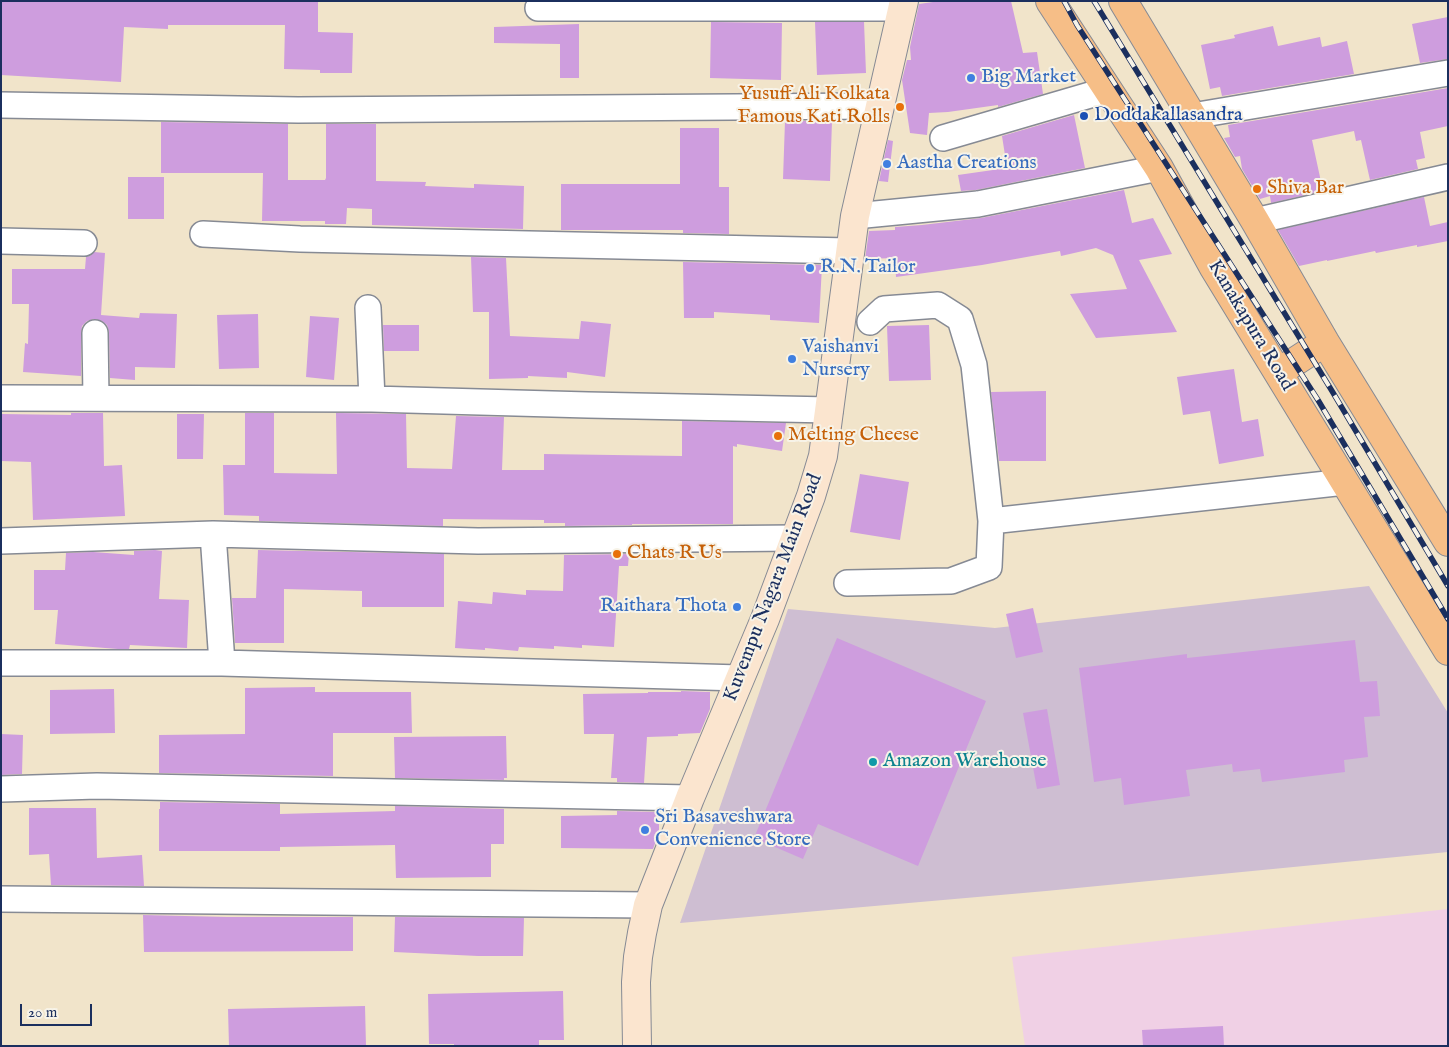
<!DOCTYPE html>
<html>
<head>
<meta charset="utf-8">
<style>
	body { margin:0 }
	#map { position:relative; width:1449px; height:1047px; overflow:hidden; background:#f1e4ca; font-family:"IM FELL English",serif }
	canvas { display:block }
	.frame { position:absolute; inset:0; border:2px solid #1b2f5e; pointer-events:none }
	.scale { position:absolute; left:20px; top:1004px; width:72px; height:22px; box-sizing:border-box; border:2px solid #1b2f5e; border-top:0; padding-left:6px; font-size:15px; line-height:18px; white-space:nowrap; color:#1b2f5e; -webkit-text-stroke:4px #f7f3e8; paint-order:stroke }
</style>
</head>
<body>
<div id="map">
<canvas width="1449" height="1047"></canvas>
<div class="frame"></div>
<div class="scale">20 m</div>
</div>
<script>
const c = document.querySelector('canvas').getContext('2d');
c.lineJoin = 'round';
function fillPath(path, color) { c.fillStyle = color; c.fill(path, 'evenodd'); }
const shape = rows => new Path2D(rows.map(r => 'M' + r).join(''));
function stroke(path, color, width, dash) { c.strokeStyle = color; c.lineWidth = width; c.lineCap = dash ? 'butt' : 'round'; c.setLineDash(dash || []); c.stroke(path); }
function drawText(font, color, halo, rows, align = 'center') {
  c.font = font + ' "IM FELL English",serif'; c.lineWidth = 4; c.setLineDash([]); c.textBaseline = 'middle'; c.strokeStyle = halo; c.fillStyle = color; for (const [text, x, y, turn = 0] of rows) {
    c.save(); c.translate(x, y); c.rotate((+turn || 0) * Math.PI / 180); c.textAlign = isNaN(turn) ? turn : align; if (halo) c.strokeText(text, 0, 0); c.fillText(text, 0, 0); c.restore();
  }
}
const built = shape([
	[1448,909,1448,1046,1025,1046,1012,957]
]);
const industrial = shape([
	[1369,586,1448,713,1448,852,1046,891,680,923,788,609,995,628]
]);
const building = shape([
	[1,1,318,1,318,32,353,33,352,73,320,73,320,70,284,69,285,25,168,25,168,29,124,27,121,82,1,75],
	[940,1,1011,1,1023,53,1037,52,1043,94,998,107,998,105,948,112,929,113,927,135,910,133,902,80,907,60,911,60,910,47,919,4],
	[1448,17,1448,59,1420,63,1412,24],
	[711,22,782,23,781,80,710,78],
	[815,22,864,22,866,73,817,75],
	[579,24,579,78,560,78,560,44,494,43,494,27],
	[1273,26,1278,46,1320,37,1322,47,1347,41,1354,74,1222,96,1220,87,1210,89,1201,45,1235,38,1234,35],
	[1448,88,1448,126,1420,132,1425,158,1416,160,1418,169,1370,180,1361,140,1356,141,1354,131,1312,140,1323,191,1271,203,1270,196,1260,199,1242,169,1240,156,1235,157,1224,138,1230,137,1228,125],
	[1074,115,1085,168,976,190,961,191,958,175,1007,168,1002,136],
	[785,121,832,121,830,181,783,179],
	[161,122,288,124,288,180,325,180,326,178,326,124,376,124,376,181,426,182,425,186,474,188,474,184,524,186,523,229,372,225,372,209,347,208,346,224,325,224,325,221,262,221,263,173,161,173],
	[680,128,719,128,719,187,729,187,729,234,683,233,683,230,561,230,561,184,680,184],
	[888,140,893,141,888,182,879,181],
	[128,177,164,177,164,219,128,219],
	[1124,190,1132,223,1153,218,1172,254,1139,260,1177,332,1096,338,1070,294,1127,289,1113,255,1096,248,1061,256,1060,251,982,265,896,277,895,258,865,259,869,231,895,230,895,227,922,225,981,218],
	[1424,197,1430,226,1448,222,1448,241,1417,247,1417,245,1376,253,1375,251,1327,261,1327,260,1299,266,1278,230],
	[94,252,105,253,101,315,139,318,140,313,177,314,175,368,135,367,135,380,110,378,109,332,107,325,102,321,94,319,87,321,82,326,81,333,81,376,23,372,25,343,28,344,29,304,12,304,12,269,85,269,86,257,90,256],
	[471,257,506,258,510,336,579,339,581,321,611,324,605,377,567,372,567,378,528,376,528,378,489,379,489,312,473,312],
	[683,262,822,265,819,323,770,320,770,315,714,312,714,318,684,318],
	[258,314,259,368,219,369,217,315],
	[310,316,339,318,334,380,306,377],
	[383,325,419,325,419,351,384,351],
	[929,325,931,380,889,381,887,326],
	[1234,369,1242,422,1258,419,1264,456,1219,464,1210,411,1183,415,1177,377],
	[1046,391,1046,461,999,461,991,392],
	[71,413,103,413,104,466,122,465,125,516,33,520,31,462,1,461,1,414,71,415],
	[245,413,274,413,274,473,337,474,336,413,406,414,407,468,452,469,456,416,504,417,502,470,544,470,544,454,682,456,682,421,786,423,782,451,737,444,737,447,733,446,733,524,632,524,632,525,565,526,565,523,544,523,544,520,443,519,443,526,259,521,259,516,224,515,223,465,245,465],
	[177,414,204,414,203,459,177,459],
	[860,474,909,482,900,540,850,532],
	[155,550,162,551,159,599,189,600,187,648,130,645,129,649,118,649,55,644,58,610,34,610,34,570,65,570,66,553,93,552,134,555,134,551],
	[258,550,444,554,444,607,362,607,362,591,284,589,284,643,235,643,232,598,256,598],
	[629,554,628,566,619,566,614,647,582,645,582,648,554,646,554,649,519,647,518,651,485,648,485,650,455,648,458,601,492,604,493,592,526,595,526,590,563,591,564,555],
	[1033,608,1043,652,1016,658,1006,614],
	[837,638,986,701,918,866,818,824,803,859,754,838],
	[1355,640,1360,682,1377,681,1380,716,1364,717,1368,757,1344,760,1345,772,1262,782,1260,769,1233,772,1232,764,1186,770,1190,796,1124,805,1121,778,1094,782,1079,668,1187,654,1187,658],
	[315,687,315,692,411,692,412,733,333,733,333,776,159,773,159,735,245,734,245,688],
	[114,689,115,733,50,734,50,690],
	[681,691,710,692,710,709,700,733,678,734,678,736,647,737,644,783,617,782,617,778,611,778,614,734,584,734,583,694,648,693,648,692,681,692],
	[1047,709,1060,785,1037,789,1023,713],
	[1,734,23,735,22,774,1,775],
	[506,736,507,778,504,778,504,780,395,778,394,737],
	[160,802,280,804,280,814,395,811,395,806,504,809,504,844,491,844,491,877,396,878,395,845,280,847,280,851,159,851,159,809,160,809],
	[29,808,96,808,97,858,142,855,144,886,51,885,49,854,29,855],
	[617,811,659,812,659,833,653,849,561,848,561,816,617,815],
	[143,915,227,917,353,917,353,951,144,952],
	[395,917,524,918,523,956,478,956,394,952],
	[563,991,564,1040,539,1040,539,1046,454,1046,454,1044,429,1044,428,994],
	[365,1006,366,1046,229,1046,228,1009],
	[1223,1026,1224,1046,1143,1046,1142,1030]
]);
const street = shape([
	[538,8,902,8],
	[1,105,298,110,879,106],
	[1192,116,1448,73],
	[943,138,1107,90],
	[855,216,978,204,1159,168],
	[1255,221,1448,177],
	[203,234,300,239,849,251],
	[1,241,84,243],
	[368,308,372,399],
	[95,333,96,398],
	[1,398,372,399,588,405,830,410],
	[991,521,1345,482],
	[213,534,478,541,795,538],
	[1,541,213,534,222,663],
	[847,583,951,581,989,567,991,521,974,365,960,319,938,305,884,309,870,322],
	[1,663,222,663,740,678],
	[1,789,97,786,690,798],
	[1,899,648,905]
]);
const secondary = shape([
	[637,1046,636,982,638,957,642,933,648,905,690,798,765,619,811,496,823,456,855,216,904,1]
]);
const highway = shape([
	[1050,1,1159,168,1214,268,1448,651],
	[1123,1,1255,221,1325,342,1448,542],
	[1279,372,1325,342]
]);
const rail = shape([
	[1064,1,1077,25,1318,400,1448,619],
	[1094,1,1332,391,1448,586]
]);
const markers = [
	[971,78,5,"#3f7fe0"],
	[900,107,5,"#e8710a"],
	[1084,116,5,"#1a4fb4"],
	[887,164,5,"#3f7fe0"],
	[1257,189,5,"#e8710a"],
	[810,268,5,"#3f7fe0"],
	[792,359,5,"#3f7fe0"],
	[778,436,5,"#e8710a"],
	[617,554,5,"#e8710a"],
	[737,607,5,"#3f7fe0"],
	[873,762,5,"#0f9aa8"],
	[645,830,5,"#3f7fe0"]
];
const shopNames = [
	["Big Market",981,78],
	["Aastha Creations",897,164],
	["R.N. Tailor",820,268],
	["Vaishanvi",802,348],
	["Nursery",802,371],
	["Raithara Thota",727,607,"right"],
	["Sri Basaveshwara",655,818],
	["Convenience Store",655,841]
];
const foodNames = [
	["Yusuff Ali Kolkata",890,95,"right"],
	["Famous Kati Rolls",890,118,"right"],
	["Shiva Bar",1267,189],
	["Melting Cheese",788,436],
	["Chats R Us",627,554]
];
const transitNames = [
	["Doddakallasandra",1094,116]
];
const streetNames = [
	["Kanakapura Road",1250,326,59],
	["Kuvempu Nagara Main Road",774,588,-69]
];
const cultureNames = [
	["Amazon Warehouse",883,762]
];
fillPath(built, '#f0d0e5');
fillPath(industrial, '#cebed2');
fillPath(building, '#ce9dde');
stroke(street, '#868a94', 28);
stroke(secondary, '#868a94', 30);
stroke(highway, '#868a94', 30);
stroke(street, '#fff', 25);
stroke(secondary, '#fbe5cf', 28);
stroke(highway, '#f6be87', 28);
stroke(rail, '#1b2f5e', 5.5);
stroke(rail, '#f7f3e8', 4, [11]);
for (const [x, y, r, color] of markers) { const dot = new Path2D(); dot.arc(x, y, r, 0, 2 * Math.PI); c.fillStyle = color; c.fill(dot); stroke(dot, '#f7f3e8', 2); }
drawText('20px', '#366cbe', '#f7f3e8', shopNames, 'left');
drawText('20px', '#c56008', '#f7f3e8', foodNames, 'left');
drawText('20px', '#164399', '#f7f3e8', transitNames, 'left');
drawText('20px', '#1b2f5e', '#f7f3e8', streetNames);
drawText('20px', '#0d838f', '#f7f3e8', cultureNames, 'left');
</script>
</body>
</html>
